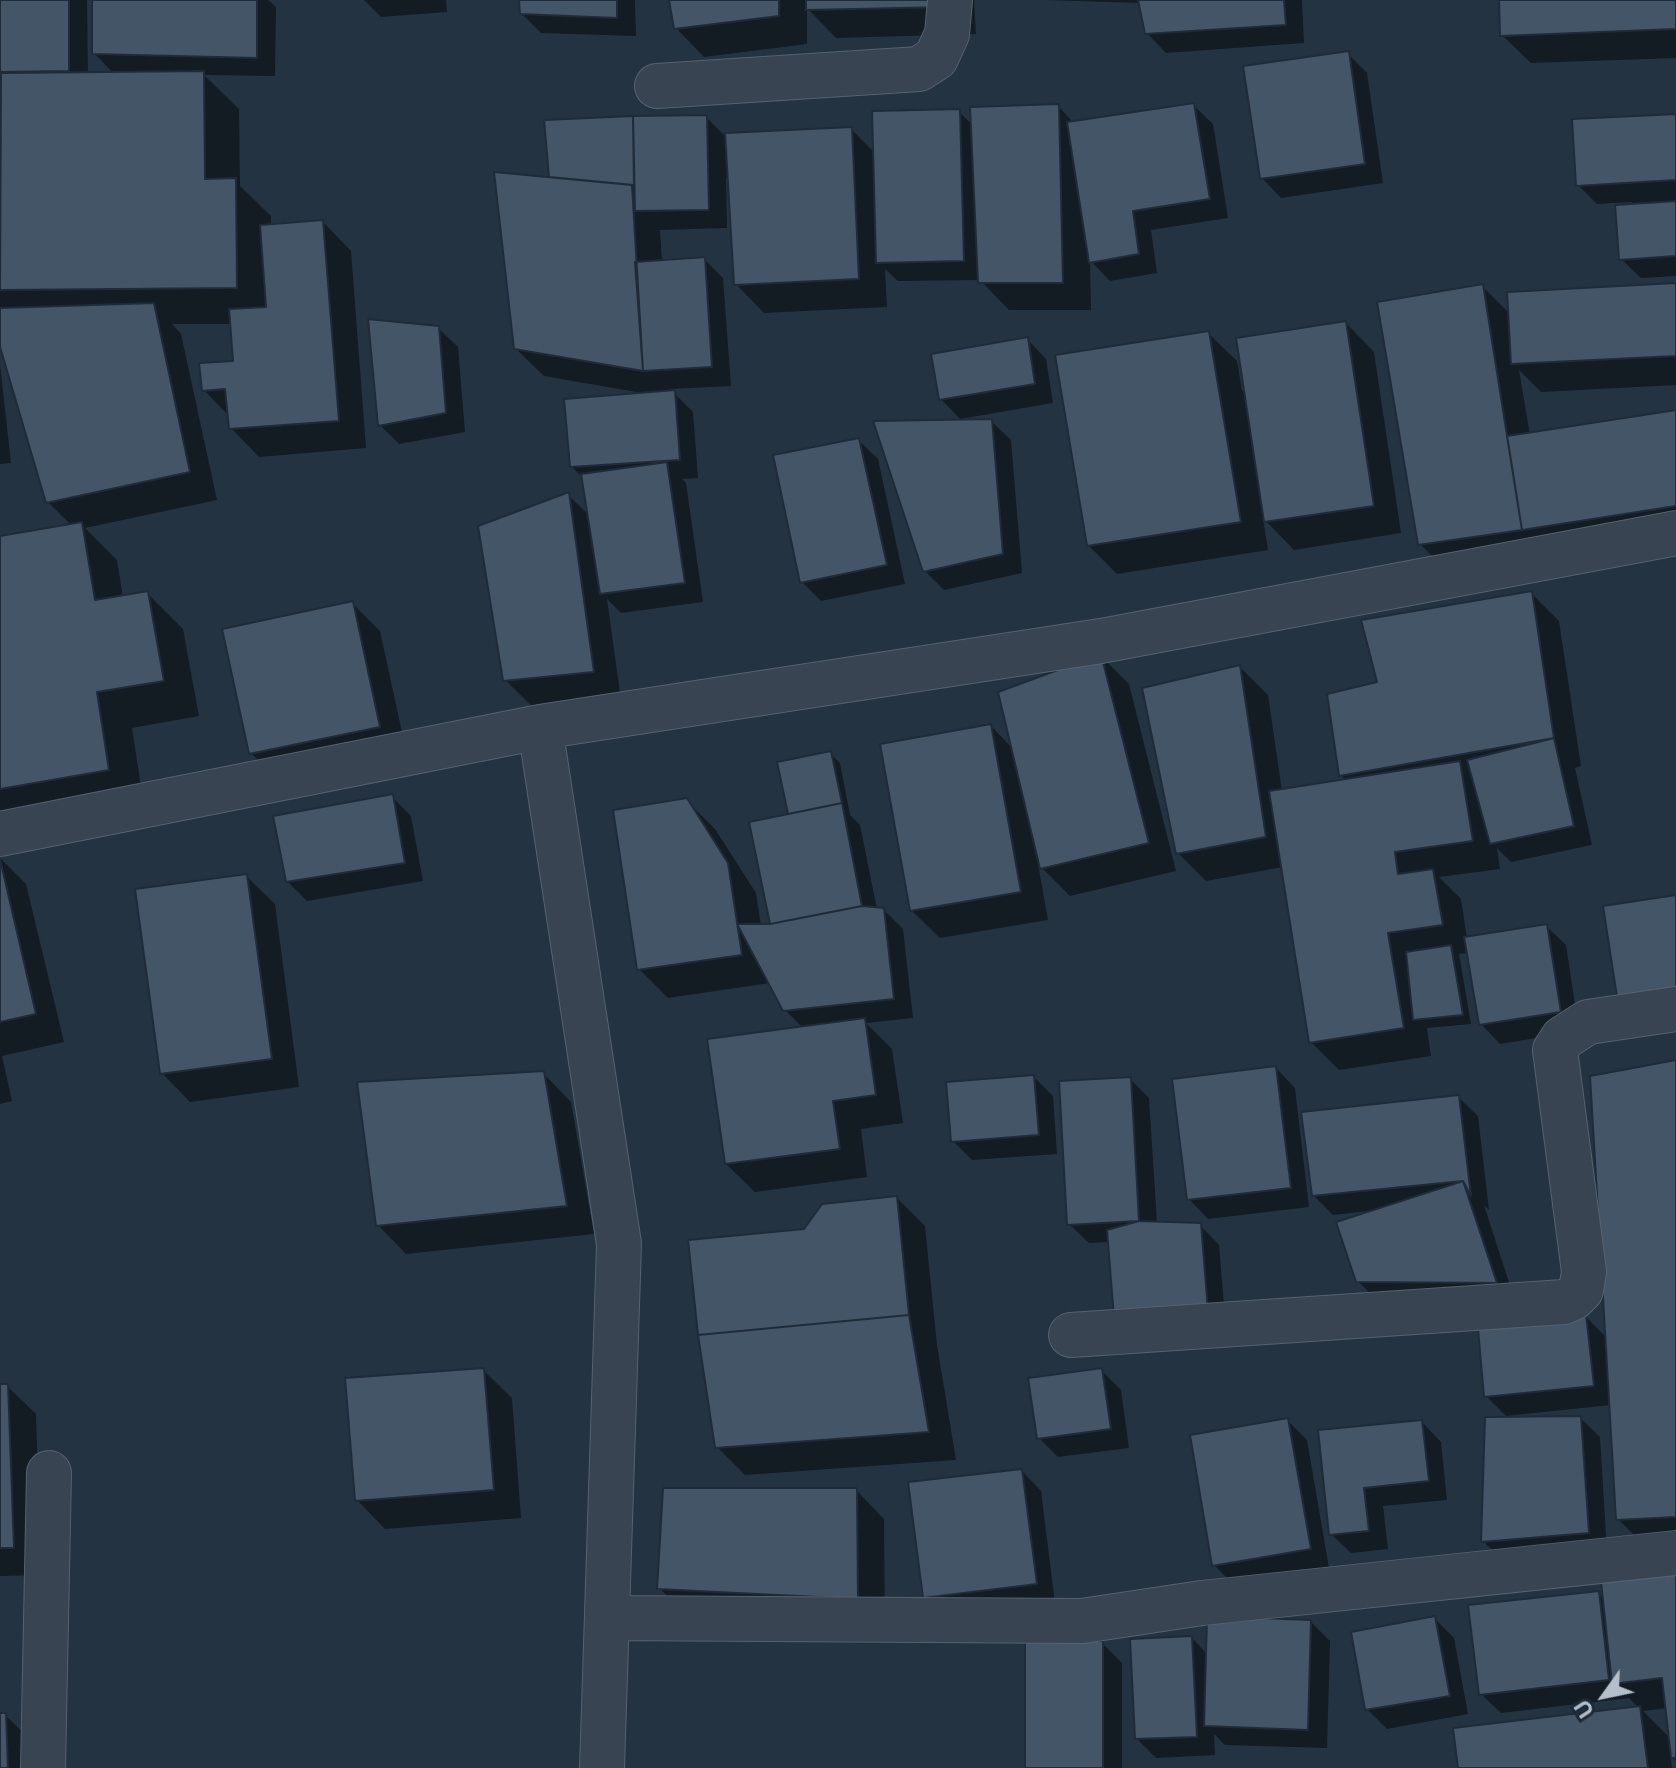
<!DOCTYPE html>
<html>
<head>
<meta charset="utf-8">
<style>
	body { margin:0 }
	#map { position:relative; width:1676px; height:1768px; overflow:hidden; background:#243342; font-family:Inter,sans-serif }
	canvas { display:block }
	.north { position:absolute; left:1564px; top:1656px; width:80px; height:80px; -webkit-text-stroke:6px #1d2937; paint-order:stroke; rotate:237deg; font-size:22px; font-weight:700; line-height:32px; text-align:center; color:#b5bfcc }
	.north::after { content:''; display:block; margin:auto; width:28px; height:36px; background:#b5bfcc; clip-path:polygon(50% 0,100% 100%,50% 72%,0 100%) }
</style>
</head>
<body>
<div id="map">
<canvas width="1676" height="1768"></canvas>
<div class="north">U</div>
</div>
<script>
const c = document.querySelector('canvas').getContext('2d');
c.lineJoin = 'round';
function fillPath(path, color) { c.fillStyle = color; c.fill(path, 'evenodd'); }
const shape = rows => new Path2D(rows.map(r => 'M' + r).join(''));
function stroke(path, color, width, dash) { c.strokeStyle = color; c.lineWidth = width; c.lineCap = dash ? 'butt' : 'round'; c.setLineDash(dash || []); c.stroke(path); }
const shadow = shape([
	[0,0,87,0,88,74,114,74,94,53,94,0,268,0,276,7,275,76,204,75,239,109,240,186,271,216,271,226,323,222,351,251,366,448,259,457,231,428,229,416,204,390,235,363,232,324,172,324,181,334,217,500,85,528,117,560,123,597,147,593,183,629,199,716,132,728,144,806,0,830,0,538,72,526,48,502,0,340,0,129,4,133,3,90,0,90],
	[364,0,446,0,447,12,381,17],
	[521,0,635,0,636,36,541,33,522,14],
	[671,0,974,0,976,34,836,38,807,8,807,44,704,57,676,28],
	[1045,0,1302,0,1304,43,1166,53,1147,33,1140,3],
	[1501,0,1676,0,1676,58,1531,63,1502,35],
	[1348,54,1367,73,1383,183,1281,198,1262,178],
	[1193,105,1213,124,1228,218,1151,230,1157,273,1110,281,1090,260,1091,310,1009,310,980,280,898,281,885,269,887,307,764,313,736,284,730,178,726,178,727,228,660,230,662,262,704,259,723,278,731,386,670,389,693,412,698,478,682,479,686,483,703,602,621,613,607,599,621,700,534,708,505,680,568,495,590,516,584,479,572,467,642,393,544,376,515,348,551,179,546,122,706,117,728,139,851,129,875,153,959,112,973,125,1058,106,1074,123],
	[1676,116,1676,276,1641,278,1621,259,1632,202,1597,204,1578,185],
	[1676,285,1676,385,1541,392,1519,370,1530,435,1676,412,1676,537,1448,572,1420,544,1482,286,1510,314],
	[1346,323,1374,352,1401,533,1294,550,1263,518,1268,550,1117,574,1088,545,1208,333,1237,361,1242,391],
	[438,328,458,347,465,432,399,444,380,425],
	[1027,339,1046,359,1053,403,960,419,941,399],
	[0,364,11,463,0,464],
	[991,421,1011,440,1022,573,944,590,925,571],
	[858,440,878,459,905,584,821,601,802,582],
	[1531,593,1559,621,1581,766,1575,768,1592,845,1511,862,1497,848,1500,869,1439,877,1461,899,1467,939,1546,926,1566,945,1579,1031,1500,1044,1481,1024,1469,953,1459,954,1471,1024,1427,1028,1431,1056,1339,1070,1311,1042,1283,867,1206,881,1178,853,1240,667,1268,695,1282,791,1347,781,1341,775,1379,684],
	[352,603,380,631,407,755,279,781,251,753],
	[1101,656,1129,684,1176,871,1070,896,1038,864,1048,920,940,938,911,910,991,726,1014,750],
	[830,753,840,763,850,815,860,825,877,909,884,910,903,929,913,1018,866,1023,892,1049,903,1123,861,1129,867,1177,755,1192,726,1164,803,1028,785,1010,770,983,668,998,639,969,687,801,715,829,756,893,761,926,773,926,790,813],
	[392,797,411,816,423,881,307,901,287,881],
	[0,858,26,884,64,1042,2,1056,12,1101,0,1104],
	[246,876,275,904,299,1087,190,1102,162,1073],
	[1676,1062,1676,1554,1654,1555,1618,1519,1611,1405,1506,1416,1486,1396,1585,1316,1607,1338],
	[1276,1068,1295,1088,1309,1207,1208,1219,1189,1199],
	[543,1073,571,1102,594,1234,406,1254,378,1225],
	[1034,1077,1053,1096,1057,1154,972,1160,953,1141],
	[1130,1079,1149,1098,1157,1223,1200,1225,1219,1245,1226,1329,1110,1242,1089,1243,1069,1224],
	[1458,1097,1478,1116,1489,1210,1484,1205,1515,1301,1377,1301,1358,1281,1369,1211,1333,1215,1313,1195],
	[897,1198,925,1226,937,1345,956,1460,745,1475,717,1447,805,1231],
	[483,1370,512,1398,521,1518,385,1529,357,1500],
	[1101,1370,1121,1390,1129,1448,1058,1457,1039,1438],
	[0,1386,7,1386,36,1414,41,1575,0,1576],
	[1580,1418,1600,1437,1607,1552,1502,1560,1483,1541],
	[1288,1421,1307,1440,1329,1568,1233,1584,1214,1565],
	[1422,1422,1441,1442,1447,1500,1383,1506,1388,1549,1351,1553,1331,1534,1320,1432],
	[1022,1471,1041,1491,1055,1603,944,1617,925,1598],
	[856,1490,884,1519,885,1627,688,1616,659,1588],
	[1676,1576,1676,1761,1670,1755,1672,1768,1460,1768,1639,1708,1629,1698,1501,1713,1481,1694,1598,1593,1605,1600],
	[1668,1708,1671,1739,1643,1711],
	[1435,1619,1454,1638,1468,1714,1387,1729,1367,1709],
	[1311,1622,1330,1641,1327,1748,1225,1745,1214,1734,1215,1755,1156,1758,1136,1738,1192,1638,1208,1655],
	[1102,1643,1122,1663,1122,1768,1027,1768],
	[0,1715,5,1715,34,1743,35,1768,0,1768]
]);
const building = shape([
	[0,0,69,0,69,71,0,72,0,0],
	[92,0,257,0,257,58,92,54,92,0],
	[519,0,617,0,617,18,520,14,519,0],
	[669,0,779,0,779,16,674,29,669,0],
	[806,0,948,0,948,7,806,10,806,0],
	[1138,0,1284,0,1286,25,1145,34,1138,0],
	[1499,0,1676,0,1676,29,1500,36,1499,0],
	[1349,51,1365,164,1260,179,1243,66,1349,51],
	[204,71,205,179,236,178,237,288,0,290,1,73,204,71],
	[1194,103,1210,199,1133,211,1139,254,1089,263,1067,122,1194,103],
	[1059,104,1063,283,978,283,970,107,1059,104],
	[960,109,964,261,876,263,872,111,960,109],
	[1676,114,1676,180,1576,186,1572,119,1676,114],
	[707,115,709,210,635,211,633,116,707,115],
	[633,116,634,185,549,177,544,120,633,116],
	[852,127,859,279,734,285,725,133,852,127],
	[494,172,632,185,643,371,514,349,494,172],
	[1676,201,1676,256,1619,260,1615,205,1676,201],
	[323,220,339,421,229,429,225,389,202,391,199,363,233,361,229,309,266,307,260,225,323,220],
	[705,257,712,367,643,371,635,262,705,257],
	[1676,283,1676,356,1511,364,1507,292,1676,283],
	[1483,284,1522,530,1418,545,1377,302,1483,284],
	[154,303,190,472,46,503,0,347,0,308,154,303],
	[368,319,439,326,446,413,378,426,368,319],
	[1346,321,1374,506,1264,522,1236,338,1346,321],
	[1209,331,1241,522,1087,546,1055,355,1209,331],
	[1028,337,1035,384,939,400,931,354,1028,337],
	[675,390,680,460,570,467,564,399,675,390],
	[1676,410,1676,506,1522,530,1507,436,1676,410],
	[992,419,1003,554,923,572,873,421,992,419],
	[859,438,887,565,800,583,773,455,859,438],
	[667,462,685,583,600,594,581,474,667,462],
	[569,492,594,672,503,681,478,526,569,492],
	[82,522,95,600,148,591,164,681,97,692,109,770,0,789,0,536,82,522],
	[1532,591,1554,738,1339,776,1327,694,1377,682,1361,620,1532,591],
	[353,601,380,727,249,754,222,629,353,601],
	[1101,654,1149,843,1040,869,998,692,1101,654],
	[1240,665,1266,837,1176,854,1142,688,1240,665],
	[991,724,1021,892,910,911,880,744,991,724],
	[1554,738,1574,826,1490,844,1467,760,1554,738],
	[831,751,842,803,788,814,777,762,831,751],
	[1460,761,1473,841,1395,852,1398,874,1433,869,1443,925,1388,933,1404,1028,1309,1043,1269,791,1460,761],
	[393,794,405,863,286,882,273,816,393,794],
	[687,798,728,863,742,955,637,970,613,810,687,798],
	[842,803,862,906,770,924,749,822,842,803],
	[0,859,36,1014,0,1022,0,859],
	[247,874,272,1059,160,1074,135,889,247,874],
	[1676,895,1676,989,1617,997,1603,906,1676,895],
	[862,906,884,908,894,999,783,1011,737,924,770,924,862,906],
	[1547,924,1561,1012,1479,1025,1464,937,1547,924],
	[1451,945,1463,1015,1413,1020,1406,952,1451,945],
	[865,1018,876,1095,833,1101,840,1149,725,1164,707,1039,865,1018],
	[1676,1060,1676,1517,1616,1520,1590,1076,1676,1060],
	[1276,1066,1291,1188,1187,1200,1172,1079,1276,1066],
	[544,1071,567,1206,376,1226,357,1082,544,1071],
	[1034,1075,1039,1135,951,1142,946,1082,1034,1075],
	[1131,1077,1139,1221,1067,1225,1059,1081,1131,1077],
	[1459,1095,1471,1196,1463,1181,1312,1196,1301,1112,1459,1095],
	[1463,1181,1497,1283,1356,1282,1336,1222,1463,1181],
	[897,1196,909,1315,698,1335,688,1240,804,1229,822,1204,897,1196],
	[1139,1221,1201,1223,1208,1311,1114,1318,1107,1230,1139,1221],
	[1586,1314,1594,1386,1484,1397,1478,1329,1586,1314],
	[909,1315,929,1432,715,1448,698,1335,909,1315],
	[484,1368,494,1490,355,1501,345,1378,484,1368],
	[1102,1368,1111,1429,1037,1439,1028,1378,1102,1368],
	[0,1384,8,1384,14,1548,0,1548,0,1384],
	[1581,1416,1589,1533,1481,1542,1485,1417,1581,1416],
	[1288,1418,1311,1549,1212,1566,1190,1435,1288,1418],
	[1422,1420,1429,1481,1364,1488,1369,1531,1329,1535,1318,1430,1422,1420],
	[1022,1469,1037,1584,923,1598,908,1482,1022,1469],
	[663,1488,857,1488,858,1599,657,1589,663,1488],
	[1676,1574,1676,1758,1671,1758,1662,1678,1612,1684,1601,1582,1676,1574],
	[1599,1591,1609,1680,1479,1695,1468,1605,1599,1591],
	[1207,1616,1311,1620,1308,1730,1204,1726,1207,1616],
	[1435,1616,1450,1696,1365,1710,1351,1632,1435,1616],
	[1192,1636,1197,1737,1135,1739,1130,1639,1192,1636],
	[1025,1641,1103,1641,1103,1768,1025,1768,1025,1641],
	[1640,1706,1648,1768,1458,1768,1453,1728,1640,1706],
	[0,1713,6,1713,8,1768,0,1768,0,1713]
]);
const street = shape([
	[657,86,919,69,936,58,947,34,950,0],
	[540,727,619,1244,602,1768],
	[0,834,540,727,1101,641,1676,533],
	[1071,1335,1564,1302,1573,1298,1581,1290,1584,1272,1555,1050,1563,1038,1588,1022,1676,1009],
	[607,1618,1082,1621,1202,1603,1676,1553],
	[43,1768,49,1473]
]);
fillPath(shadow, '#0007');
fillPath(building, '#445567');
stroke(building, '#1f2b39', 2);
stroke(street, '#56626f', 46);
stroke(street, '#384452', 44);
</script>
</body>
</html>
